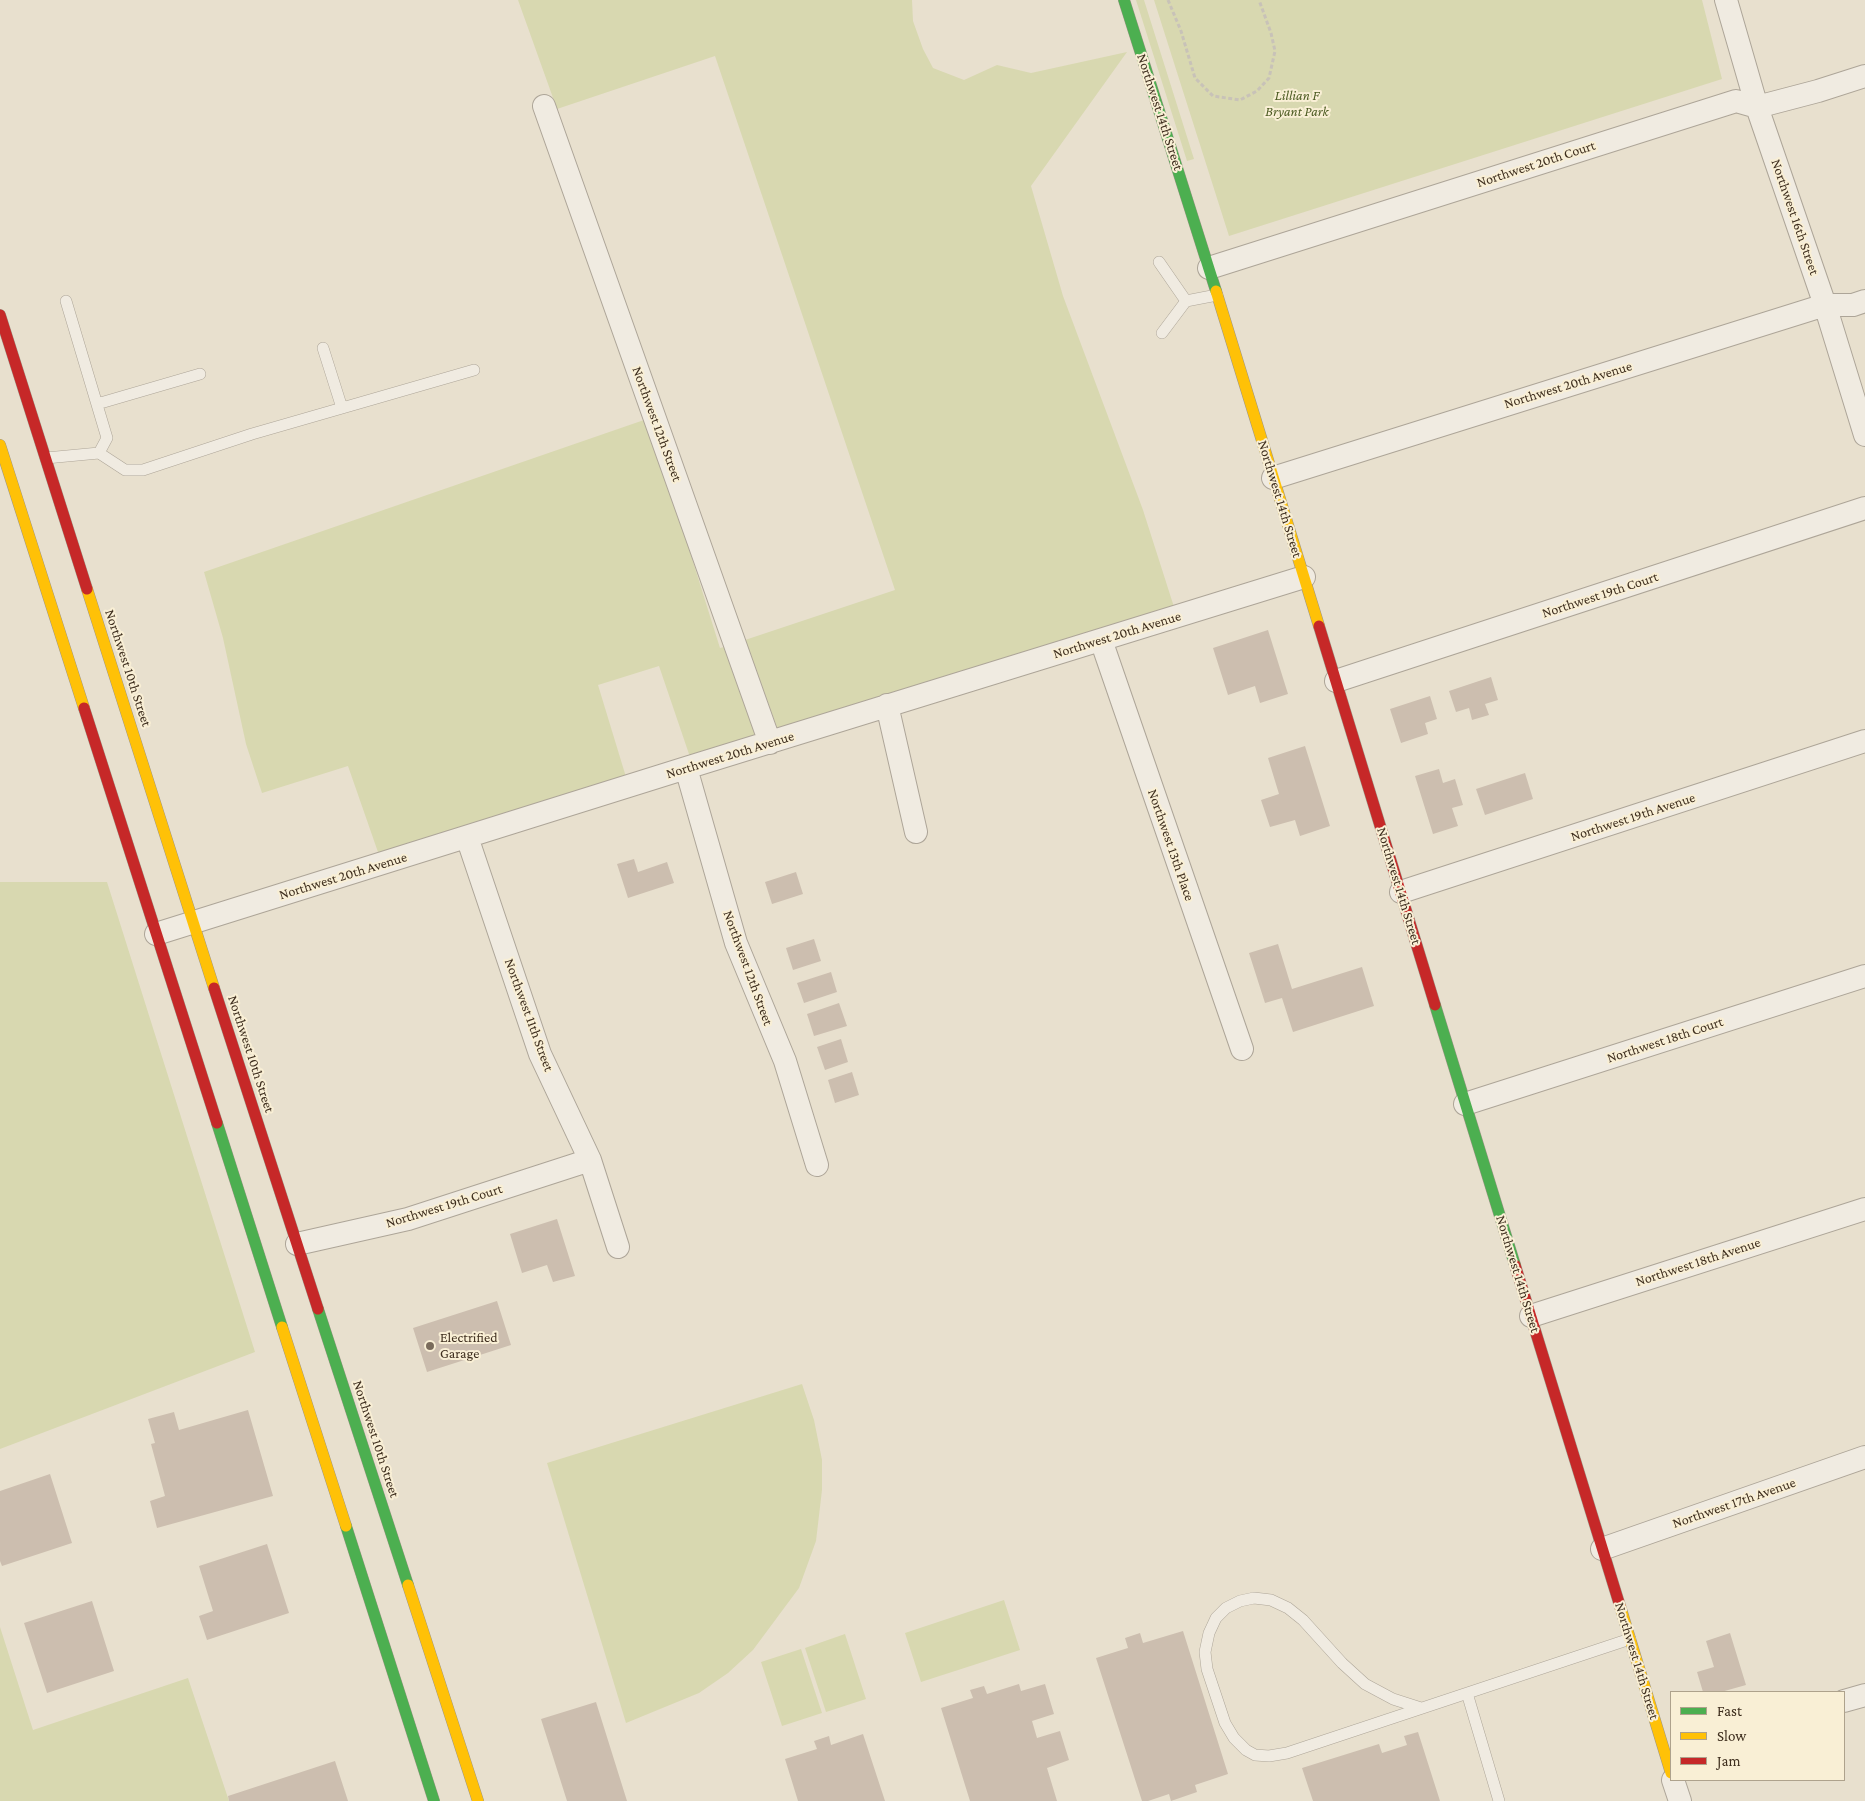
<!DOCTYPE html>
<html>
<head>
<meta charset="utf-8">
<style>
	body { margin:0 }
	#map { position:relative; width:1865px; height:1801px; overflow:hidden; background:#e8e0ce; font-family:"Crimson Pro",serif }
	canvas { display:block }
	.legend { position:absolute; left:1670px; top:1691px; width:175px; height:90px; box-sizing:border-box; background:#f9efd5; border:1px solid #aea28c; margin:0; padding:6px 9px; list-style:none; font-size:15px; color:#3e2e1e }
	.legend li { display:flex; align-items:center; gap:10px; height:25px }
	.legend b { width:25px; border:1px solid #aea28c }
</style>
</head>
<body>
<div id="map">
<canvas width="1865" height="1801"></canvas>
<ul class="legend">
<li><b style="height:6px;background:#4caf50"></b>Fast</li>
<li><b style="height:6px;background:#ffc107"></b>Slow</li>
<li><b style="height:6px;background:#c62828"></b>Jam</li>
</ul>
</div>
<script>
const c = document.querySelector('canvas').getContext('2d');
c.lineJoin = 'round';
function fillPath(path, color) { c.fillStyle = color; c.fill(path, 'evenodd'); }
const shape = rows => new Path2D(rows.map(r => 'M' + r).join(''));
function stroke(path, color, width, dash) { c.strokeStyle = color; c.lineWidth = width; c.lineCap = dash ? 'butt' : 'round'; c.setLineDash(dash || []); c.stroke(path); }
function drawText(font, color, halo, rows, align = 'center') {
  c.font = font + ' "Crimson Pro",serif'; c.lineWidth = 4; c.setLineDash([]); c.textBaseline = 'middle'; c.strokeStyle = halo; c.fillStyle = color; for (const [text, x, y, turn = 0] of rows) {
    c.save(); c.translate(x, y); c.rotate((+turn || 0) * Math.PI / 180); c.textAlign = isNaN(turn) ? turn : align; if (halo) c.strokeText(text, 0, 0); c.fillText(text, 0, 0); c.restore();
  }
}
const green = shape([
	[518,0,912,0,913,21,923,49,933,68,964,80,997,65,1031,73,1127,52,1031,186,1063,296,1143,510,1174,607,778,730,745,640,895,590,715,56,557,109],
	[1136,0,1144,0,1194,159,1187,161],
	[1154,0,1702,0,1722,79,1229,236],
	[644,420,680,520,720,648,724,647,757,737,690,757,659,666,598,685,626,777,379,855,348,766,262,793,246,744,223,638,204,572],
	[0,882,107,882,255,1352,0,1449],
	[802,1384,814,1420,822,1460,822,1490,816,1541,799,1588,753,1650,728,1673,699,1693,626,1723,547,1463],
	[1004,1600,1020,1650,921,1682,905,1633],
	[0,1627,33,1730,188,1678,229,1801,0,1801],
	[845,1634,866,1699,826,1712,805,1648],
	[801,1649,822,1713,782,1726,761,1662]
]);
const building = shape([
	[1268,630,1288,694,1260,703,1255,686,1228,695,1213,648],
	[1491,677,1498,700,1485,704,1489,715,1472,720,1469,708,1456,712,1449,691],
	[1430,696,1437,719,1425,723,1428,734,1401,743,1390,709],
	[1305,746,1330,826,1300,836,1295,820,1270,827,1261,800,1279,794,1268,758],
	[1439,769,1443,783,1455,779,1463,805,1452,808,1458,826,1433,834,1415,776],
	[1525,773,1533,799,1485,815,1476,789],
	[634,859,638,872,667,862,674,883,628,898,617,864],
	[796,872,803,894,772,904,765,882],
	[814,939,821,961,793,970,786,948],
	[1278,944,1292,989,1362,967,1374,1006,1293,1032,1282,998,1265,1003,1249,953],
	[831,972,837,992,804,1003,797,983],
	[839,1003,847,1026,814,1036,807,1014],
	[841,1039,848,1062,825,1070,817,1047],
	[852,1072,859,1095,835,1103,828,1080],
	[557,1219,575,1276,553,1282,547,1265,522,1273,510,1234],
	[497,1301,511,1345,427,1372,413,1328],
	[248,1410,273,1496,157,1528,150,1501,165,1496,151,1444,155,1443,148,1419,174,1412,179,1430],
	[50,1474,72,1543,2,1566,0,1561,0,1491],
	[267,1544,289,1613,207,1640,199,1616,213,1611,199,1566],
	[92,1601,114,1671,47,1693,24,1623],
	[1183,1631,1228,1774,1195,1785,1197,1792,1171,1801,1169,1794,1148,1801,1142,1801,1096,1658,1128,1648,1125,1638,1140,1633,1143,1643],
	[1730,1633,1746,1685,1721,1692,1703,1692,1697,1672,1714,1667,1706,1641],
	[1019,1684,1021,1691,1045,1684,1054,1714,1032,1721,1037,1738,1060,1731,1069,1760,1047,1768,1057,1801,970,1801,941,1708,973,1698,970,1690,984,1686,987,1694],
	[596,1702,627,1801,567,1801,541,1719],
	[1418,1732,1440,1801,1313,1801,1302,1768,1379,1744,1382,1753,1407,1745,1404,1736],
	[863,1734,885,1801,798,1801,785,1759,817,1749,814,1741,829,1736,831,1745],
	[335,1761,348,1801,229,1801,228,1796]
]);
const path = shape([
	[1168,0,1181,31,1195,78,1213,96,1240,100,1257,91,1269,78,1275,51,1271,33,1259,0]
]);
const lane = shape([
	[1159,262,1186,301],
	[66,301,107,438,99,453],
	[1162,333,1186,301,1217,295],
	[323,348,342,408],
	[97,404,200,374],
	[46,458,99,453,125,470,143,470,252,434,474,370],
	[1467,1693,1499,1801],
	[1421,1708,1393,1699,1365,1684,1342,1663,1303,1620,1288,1608,1271,1600,1254,1598,1240,1601,1226,1608,1216,1618,1209,1633,1205,1652,1207,1669,1225,1723,1234,1738,1246,1750,1255,1755,1269,1756,1287,1753,1630,1639]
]);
const street = shape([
	[1726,0,1757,107,1825,305,1865,435],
	[544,106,770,743],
	[1209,268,1736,101,1757,107,1818,91,1865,76],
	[1273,478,1825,305,1853,305,1865,301],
	[1101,640,1242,1049],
	[1336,681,1865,508],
	[887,705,916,832],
	[686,768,736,943,785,1061,817,1165],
	[467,837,540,1054,590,1160,618,1247],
	[1401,892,1865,741],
	[156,934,686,768,1304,577],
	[1465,1104,1865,976],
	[297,1244,408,1219,590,1160],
	[1531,1316,1865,1209],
	[1602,1549,1865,1457],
	[1844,1701,1865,1695],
	[1673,1780,1680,1801]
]);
const fast = shape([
	[1124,0,1216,291],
	[1435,1005,1515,1265],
	[217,1123,282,1327],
	[318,1309,408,1585],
	[346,1526,434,1801]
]);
const slow = shape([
	[1216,291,1319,626],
	[0,445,84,708],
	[87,589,214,988],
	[282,1327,346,1526],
	[408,1585,478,1801],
	[1620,1606,1671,1773]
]);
const jam = shape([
	[0,315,87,589],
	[1319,626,1435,1005],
	[84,708,217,1123],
	[214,988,318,1309],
	[1515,1265,1620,1606]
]);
const markers = [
	[430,1346,5,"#7a6c5c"]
];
const parkNames = [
	["Lillian F",1297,96],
	["Bryant Park",1297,112]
];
const streetNames = [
	["Northwest 14th Street",1160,112,72],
	["Northwest 20th Court",1536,164,-18],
	["Northwest 16th Street",1795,217,71],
	["Northwest 20th Avenue",1568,385,-17],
	["Northwest 12th Street",657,424,70],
	["Northwest 14th Street",1280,499,73],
	["Northwest 19th Court",1600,595,-18],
	["Northwest 20th Avenue",1117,635,-17],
	["Northwest 10th Street",128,668,72],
	["Northwest 20th Avenue",730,755,-17],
	["Northwest 19th Avenue",1633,817,-18],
	["Northwest 13th Place",1171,845,71],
	["Northwest 20th Avenue",343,876,-17],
	["Northwest 14th Street",1399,886,73],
	["Northwest 12th Street",748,968,70],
	["Northwest 11th Street",529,1015,70],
	["Northwest 18th Court",1665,1040,-18],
	["Northwest 10th Street",251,1054,72],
	["Northwest 19th Court",444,1206,-17],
	["Northwest 18th Avenue",1698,1262,-18],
	["Northwest 14th Street",1518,1274,73],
	["Northwest 10th Street",376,1439,72],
	["Northwest 17th Avenue",1734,1503,-19],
	["Northwest 14th Street",1637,1661,73]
];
const poiNames = [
	["Electrified",440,1338],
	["Garage",440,1354]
];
fillPath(green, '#d8d8b0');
fillPath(building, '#ccbeaf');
stroke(lane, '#ada598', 12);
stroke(street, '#ada598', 24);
stroke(fast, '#9d9587', 12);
stroke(slow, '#9d9587', 12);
stroke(jam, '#9d9587', 12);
stroke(path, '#c8c2b8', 3, [4, 2.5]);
stroke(lane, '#f0ebe1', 11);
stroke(street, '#f0ebe1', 22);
stroke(fast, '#4caf50', 11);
stroke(slow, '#ffc107', 11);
stroke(jam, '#c62828', 11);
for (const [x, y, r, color] of markers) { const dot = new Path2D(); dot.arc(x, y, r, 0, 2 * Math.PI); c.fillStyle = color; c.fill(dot); stroke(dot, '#f9efd5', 2); }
drawText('italic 14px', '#4d5c23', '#f9efd5', parkNames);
drawText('14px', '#3e2e1e', '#f9efd5', streetNames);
drawText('14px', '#3e2e1e', '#f9efd5', poiNames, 'left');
</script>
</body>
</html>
